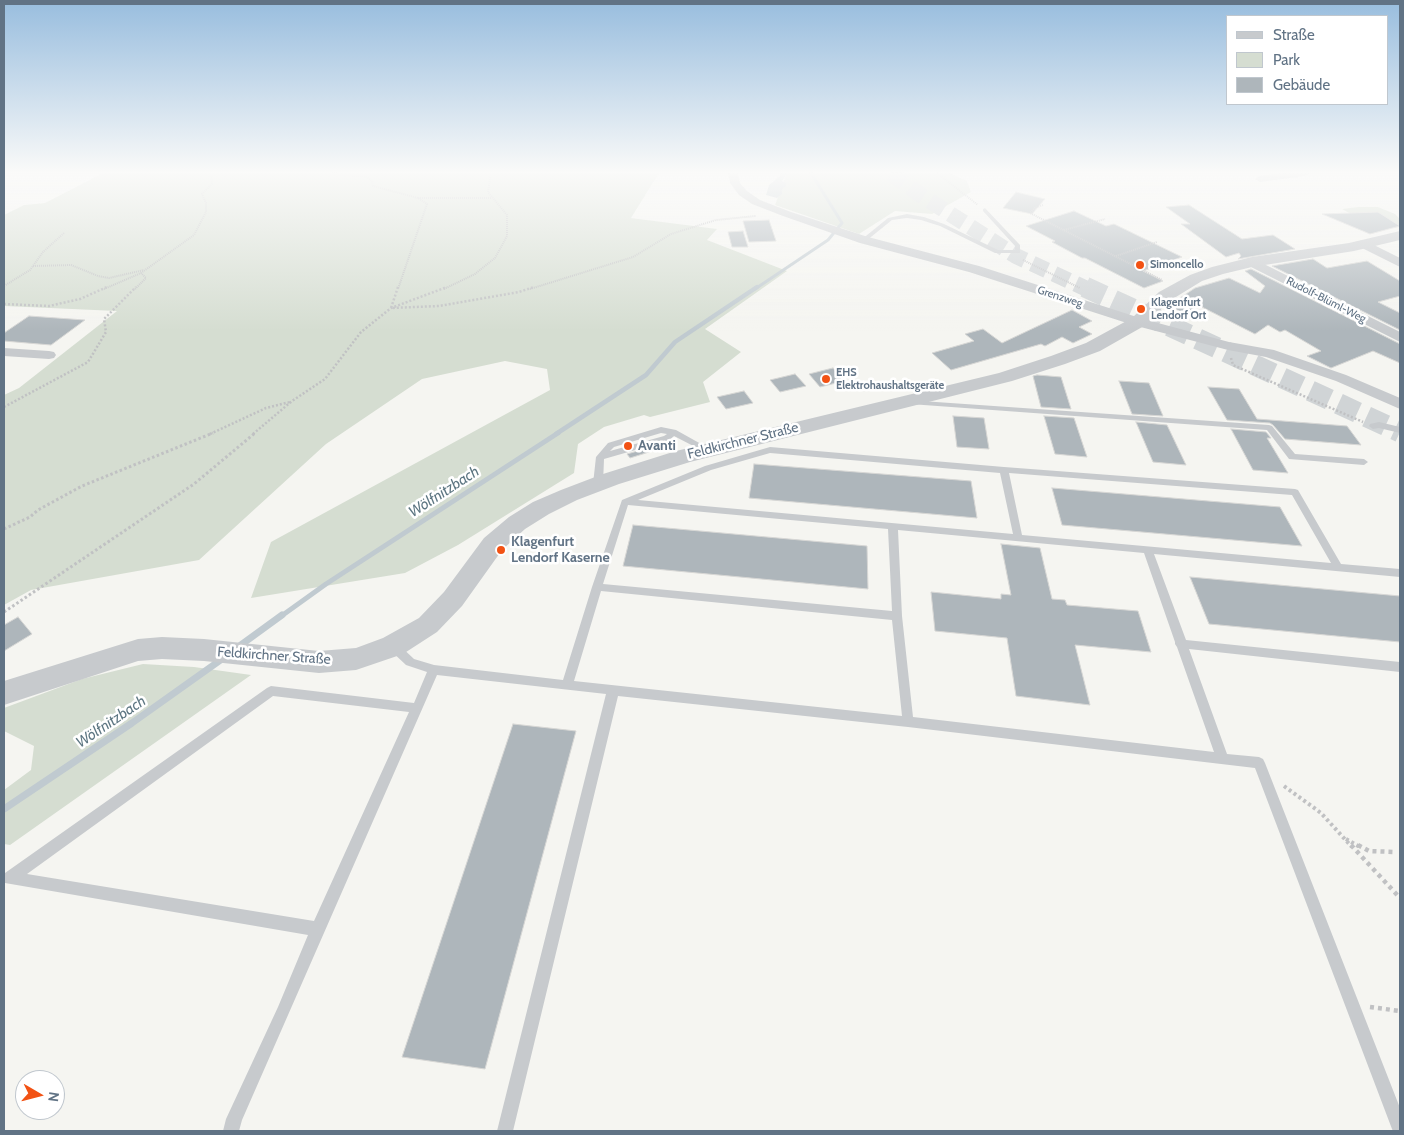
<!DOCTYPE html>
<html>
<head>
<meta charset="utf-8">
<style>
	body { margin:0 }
	#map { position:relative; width:1404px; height:1135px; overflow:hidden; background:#f5f5f1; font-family:Cabin,sans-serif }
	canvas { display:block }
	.frame { position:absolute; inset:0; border:5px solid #617385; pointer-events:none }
	.legend { position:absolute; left:1226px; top:15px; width:162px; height:90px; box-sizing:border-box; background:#fff; border:1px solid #c0c7ce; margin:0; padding:6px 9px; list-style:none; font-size:15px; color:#617385 }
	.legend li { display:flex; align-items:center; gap:10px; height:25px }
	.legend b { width:25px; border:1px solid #c0c7ce }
	.north { position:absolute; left:15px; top:1070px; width:50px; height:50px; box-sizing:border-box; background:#fff; border:1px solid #c0c7ce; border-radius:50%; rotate:98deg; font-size:14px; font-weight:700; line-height:20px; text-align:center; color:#617385 }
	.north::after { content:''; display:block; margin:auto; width:18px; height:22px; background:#f25214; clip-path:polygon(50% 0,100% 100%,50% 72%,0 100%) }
</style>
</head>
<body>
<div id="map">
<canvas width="1404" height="1135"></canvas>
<div class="frame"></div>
<ul class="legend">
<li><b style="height:6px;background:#c7cacd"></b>Straße</li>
<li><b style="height:14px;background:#d5ddd1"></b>Park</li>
<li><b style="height:14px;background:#aeb6bb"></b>Gebäude</li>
</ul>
<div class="north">N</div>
</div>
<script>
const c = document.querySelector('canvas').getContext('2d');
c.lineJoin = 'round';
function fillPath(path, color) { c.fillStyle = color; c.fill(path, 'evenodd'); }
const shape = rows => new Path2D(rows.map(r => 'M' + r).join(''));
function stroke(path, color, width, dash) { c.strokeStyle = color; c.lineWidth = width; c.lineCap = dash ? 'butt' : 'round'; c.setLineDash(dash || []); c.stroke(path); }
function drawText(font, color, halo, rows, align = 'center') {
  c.font = font + ' Cabin,sans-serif'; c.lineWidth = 5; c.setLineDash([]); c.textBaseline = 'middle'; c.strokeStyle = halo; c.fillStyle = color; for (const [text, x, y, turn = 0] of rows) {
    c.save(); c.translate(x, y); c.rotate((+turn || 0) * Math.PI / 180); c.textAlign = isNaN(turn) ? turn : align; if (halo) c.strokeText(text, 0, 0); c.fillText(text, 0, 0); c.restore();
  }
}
const green = shape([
	[103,173,659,173,631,218,717,229,707,240,787,271,705,329,741,352,703,382,710,402,650,417,644,415,604,427,578,444,574,473,458,545,405,573,251,598,271,542,550,390,547,369,505,361,422,379,326,444,199,560,31,590,4,605,4,395,19,388,117,311,4,306,4,215,24,205,45,203],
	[787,173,949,173,967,181,971,192,932,214,895,211,859,234,775,205],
	[1358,207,1378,207,1395,214,1400,219,1400,227,1388,228,1368,223,1342,209],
	[143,664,194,667,251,675,10,845,4,844,4,790,31,770,34,746,4,731,4,708,82,679]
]);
const water = shape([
	[781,173,787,173,782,181,786,183,786,186,782,189,782,194,777,198,766,195,769,185,779,177]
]);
const streamFar3 = shape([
	[755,289,828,240,842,223,811,173]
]);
const streamFar2 = shape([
	[556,434,646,375,675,342,757,287]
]);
const streamFar1 = shape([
	[280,617,326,584,558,433]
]);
const stream = shape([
	[238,647,282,615],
	[4,809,132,723,222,659]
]);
const building = shape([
	[1016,192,1045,199,1032,214,1003,208,1016,192],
	[1189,205,1242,239,1273,235,1295,249,1238,259,1241,256,1239,253,1226,257,1181,224,1190,224,1166,207,1189,205],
	[1074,211,1106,226,1114,224,1182,257,1143,271,1163,281,1144,288,1085,258,1082,258,1052,242,1055,241,1026,226,1074,211],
	[1378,212,1400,226,1370,234,1322,214,1378,212],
	[769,220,776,241,749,242,743,221,769,220],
	[743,231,748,247,732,247,728,232,743,231],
	[1313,259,1327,268,1367,261,1400,281,1400,296,1378,302,1400,313,1400,330,1272,266,1313,259],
	[1251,269,1400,344,1400,363,1373,351,1331,368,1307,356,1321,351,1285,330,1280,332,1268,325,1255,334,1198,305,1186,314,1168,306,1195,288,1229,278,1260,293,1265,286,1245,271,1251,269],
	[1072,310,1092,321,1079,327,1092,334,1073,343,1062,337,1045,346,1041,344,951,370,932,353,974,341,965,334,983,329,1002,343,1072,310],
	[29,316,85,320,51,345,4,341,4,333,29,316],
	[833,368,844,381,820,387,809,374,833,368],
	[795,374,806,386,780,392,770,380,795,374],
	[1037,375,1061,377,1071,409,1041,407,1033,376,1037,375],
	[1119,381,1149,383,1163,416,1132,414,1119,381],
	[1208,387,1239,389,1257,419,1347,426,1361,445,1285,439,1273,425,1270,423,1227,420,1208,387],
	[744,391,753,403,726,409,717,397,744,391],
	[953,416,984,418,989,449,957,447,953,416],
	[1044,416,1074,418,1087,457,1055,454,1044,416],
	[1136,422,1167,425,1186,465,1153,462,1136,422],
	[1231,429,1266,432,1271,438,1267,438,1288,473,1253,470,1231,429],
	[666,443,668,446,630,458,627,454,666,443],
	[754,464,971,481,977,518,749,498,754,464],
	[1052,488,1280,507,1302,546,1062,525,1052,488],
	[633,525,867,546,868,589,623,566,633,525],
	[1001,544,1040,548,1052,599,1065,600,1067,605,1138,611,1151,652,1075,645,1090,705,1016,696,1007,638,935,631,931,592,1001,599,1001,594,1011,595,1001,544],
	[1190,577,1400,596,1400,642,1209,624,1190,577],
	[18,617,32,634,4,651,4,625,18,617],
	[513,724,576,731,485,1069,402,1057,513,724]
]);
const motorwayTunnelFar1 = shape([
	[891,173,919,194,1016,256,1087,289]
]);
const motorwayTunnel = shape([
	[1085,287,1400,432]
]);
const pathFar4 = shape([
	[330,173,367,177,372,181,373,186,418,198,427,204,398,289],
	[937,173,978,205],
	[418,198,492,198],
	[1043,205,1035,208,1030,213,1162,280],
	[1064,230,1105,219],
	[1116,256,1157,242],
	[1023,260,1080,288],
	[33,266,71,265,98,276,109,278,144,270],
	[4,286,30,270,43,252,64,233],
	[104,289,141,273,194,235,206,212,206,203,202,194,212,184,211,173],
	[135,289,146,278,141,273],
	[444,289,475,274,495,258,507,236,507,215,488,192,491,173],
	[530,289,633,257,671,234,716,220,756,216]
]);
const pathFar3 = shape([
	[398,287,391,308,439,306,519,292,534,287],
	[4,304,49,306,80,299,107,287],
	[1231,358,1233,365,1363,422],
	[4,407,88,362,106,332,104,319,136,287],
	[210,434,266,408,290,402],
	[253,434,292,401,325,379,361,332,391,308,447,287]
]);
const pathFar2 = shape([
	[4,529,30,517,38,510,82,486,213,433],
	[4,612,194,484,255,433]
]);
const pathFar1 = shape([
	[1284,786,1321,813,1352,847],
	[1346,839,1360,847]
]);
const path = shape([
	[1351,845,1400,898],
	[1358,845,1369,851,1395,852],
	[1370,1007,1400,1011]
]);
const service = shape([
	[985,208,1020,245,1020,253,995,253,940,226,921,220,907,218,892,220,866,241,861,240,888,218,907,214,924,217,944,224,998,250,1015,250,1015,246,983,211,983,209,985,208],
	[907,400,1269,425,1272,426,1295,454,1364,459,1368,462,1364,465,1289,459,1267,430,910,404,906,402,907,400],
	[1379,422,1400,427,1400,433,1379,428,1373,429,1369,426,1370,424,1379,422],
	[661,427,676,430,710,449,706,452,703,451,674,436,670,440,604,459,603,484,598,487,595,486,593,484,596,457,608,443,661,427],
	[661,433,667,434,664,436,610,451,614,447,661,433],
	[770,447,1004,467,1295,489,1298,490,1341,564,1400,569,1400,577,1154,554,1186,640,1400,662,1400,672,1189,649,1227,754,1259,757,1263,759,1265,763,1400,1108,1400,1131,1393,1131,1392,1129,1255,768,908,727,618,696,513,1131,497,1131,606,694,437,675,242,1120,239,1131,223,1131,226,1119,278,1007,308,935,5,883,4,877,5,873,267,688,271,686,414,703,427,672,406,665,389,649,388,646,389,643,393,642,397,643,414,659,434,665,563,680,592,587,622,500,705,466,770,447],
	[770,453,1000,473,1013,534,638,500,711,470,770,453],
	[1009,473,1292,495,1331,563,1022,535,1009,473],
	[628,505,888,529,892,611,603,584,628,505],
	[898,530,1144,553,1175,642,1175,644,1177,647,1214,752,913,717,902,616,898,530],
	[601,591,892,620,902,716,574,681,601,591],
	[273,696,409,712,314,921,27,874,273,696]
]);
const minor = shape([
	[728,173,738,173,740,183,747,191,760,200,791,212,868,237,979,266,1143,319,1229,342,1274,350,1346,375,1400,398,1400,409,1336,381,1266,357,1228,350,1133,325,969,272,860,243,783,216,752,204,739,195,730,183,728,173],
	[1285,173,1310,173,1305,176,1260,182,1255,179,1260,176,1285,173],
	[1364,240,1400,258,1400,267,1360,247,1358,244,1360,241,1364,240],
	[1252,258,1400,332,1400,342,1247,265,1246,262,1252,258],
	[4,348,49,351,54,352,56,355,54,358,49,359,4,356,4,348]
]);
const tertiary = shape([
	[1400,231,1400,240,1354,251,1252,267,1223,274,1202,281,1171,300,1144,326,1100,351,1065,364,1012,381,690,462,619,484,577,500,549,514,525,529,502,550,462,606,437,632,403,654,356,670,319,673,204,661,162,659,138,661,4,705,4,681,138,639,162,637,204,639,319,651,356,648,383,638,419,618,444,592,484,538,509,517,533,502,561,490,603,474,676,451,999,373,1051,356,1086,343,1132,318,1159,292,1190,275,1212,267,1252,257,1349,243,1400,231]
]);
const markers = [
	[1140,265,5,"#f25214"],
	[1141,309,5,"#f25214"],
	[826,379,5,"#f25214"],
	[628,446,5,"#f25214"],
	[501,550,5,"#f25214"]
];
const farPoinames = [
	["Simoncello",1150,265],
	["Klagenfurt",1151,303],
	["Lendorf Ort",1151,316],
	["EHS",836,373],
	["Elektrohaushaltsgeräte",836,386]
];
const farStreetnames = [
	["Grenzweg",1060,297,18],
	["Rudolf-Blüml-Weg",1326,300,27]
];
const streetNames = [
	["Feldkirchner Straße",743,441,-14],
	["Feldkirchner Straße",274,656,4]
];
const poiNames = [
	["Avanti",638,446],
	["Klagenfurt",511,542],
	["Lendorf Kaserne",511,558]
];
const waterNames = [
	["Wölfnitzbach",444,492,-33],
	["Wölfnitzbach",111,722,-34]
];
fillPath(green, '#d5ddd1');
fillPath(water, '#c0cad0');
stroke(streamFar3, '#c0cad0', 3);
stroke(streamFar2, '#c0cad0', 4.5);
stroke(streamFar1, '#c0cad0', 5);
stroke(stream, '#c0cad0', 7);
fillPath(building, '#aeb6bb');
stroke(building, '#d6d6d4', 1);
stroke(motorwayTunnelFar1, '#d0d4d6', 16, [16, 8]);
stroke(motorwayTunnel, '#d0d4d6', 21, [21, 10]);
stroke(pathFar4, '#c0c1c3', 2, [1, 1]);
stroke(pathFar3, '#c0c1c3', 2.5, [2, 2]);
stroke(pathFar2, '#c0c1c3', 3, [2.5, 2.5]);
stroke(pathFar1, '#c0c1c3', 4, [3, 3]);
stroke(path, '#c0c1c3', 4.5, [4, 4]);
fillPath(service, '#c7cacd');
fillPath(minor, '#c7cacd');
fillPath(tertiary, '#c7cacd');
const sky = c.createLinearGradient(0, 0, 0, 331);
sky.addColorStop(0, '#98bdde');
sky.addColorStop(0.52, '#fafaf9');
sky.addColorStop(1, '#fafaf900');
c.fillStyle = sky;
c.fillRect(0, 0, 1404, 331);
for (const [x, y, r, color] of markers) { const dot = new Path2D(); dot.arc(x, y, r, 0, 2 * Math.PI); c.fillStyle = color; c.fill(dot); stroke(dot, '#fff', 2); }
drawText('bold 11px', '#617385', '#fff', farPoinames, 'left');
drawText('11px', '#617385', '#fff', farStreetnames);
drawText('14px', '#617385', '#fff', streetNames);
drawText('bold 14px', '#617385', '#fff', poiNames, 'left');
drawText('italic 15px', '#5d7682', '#fff', waterNames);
</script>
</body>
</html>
